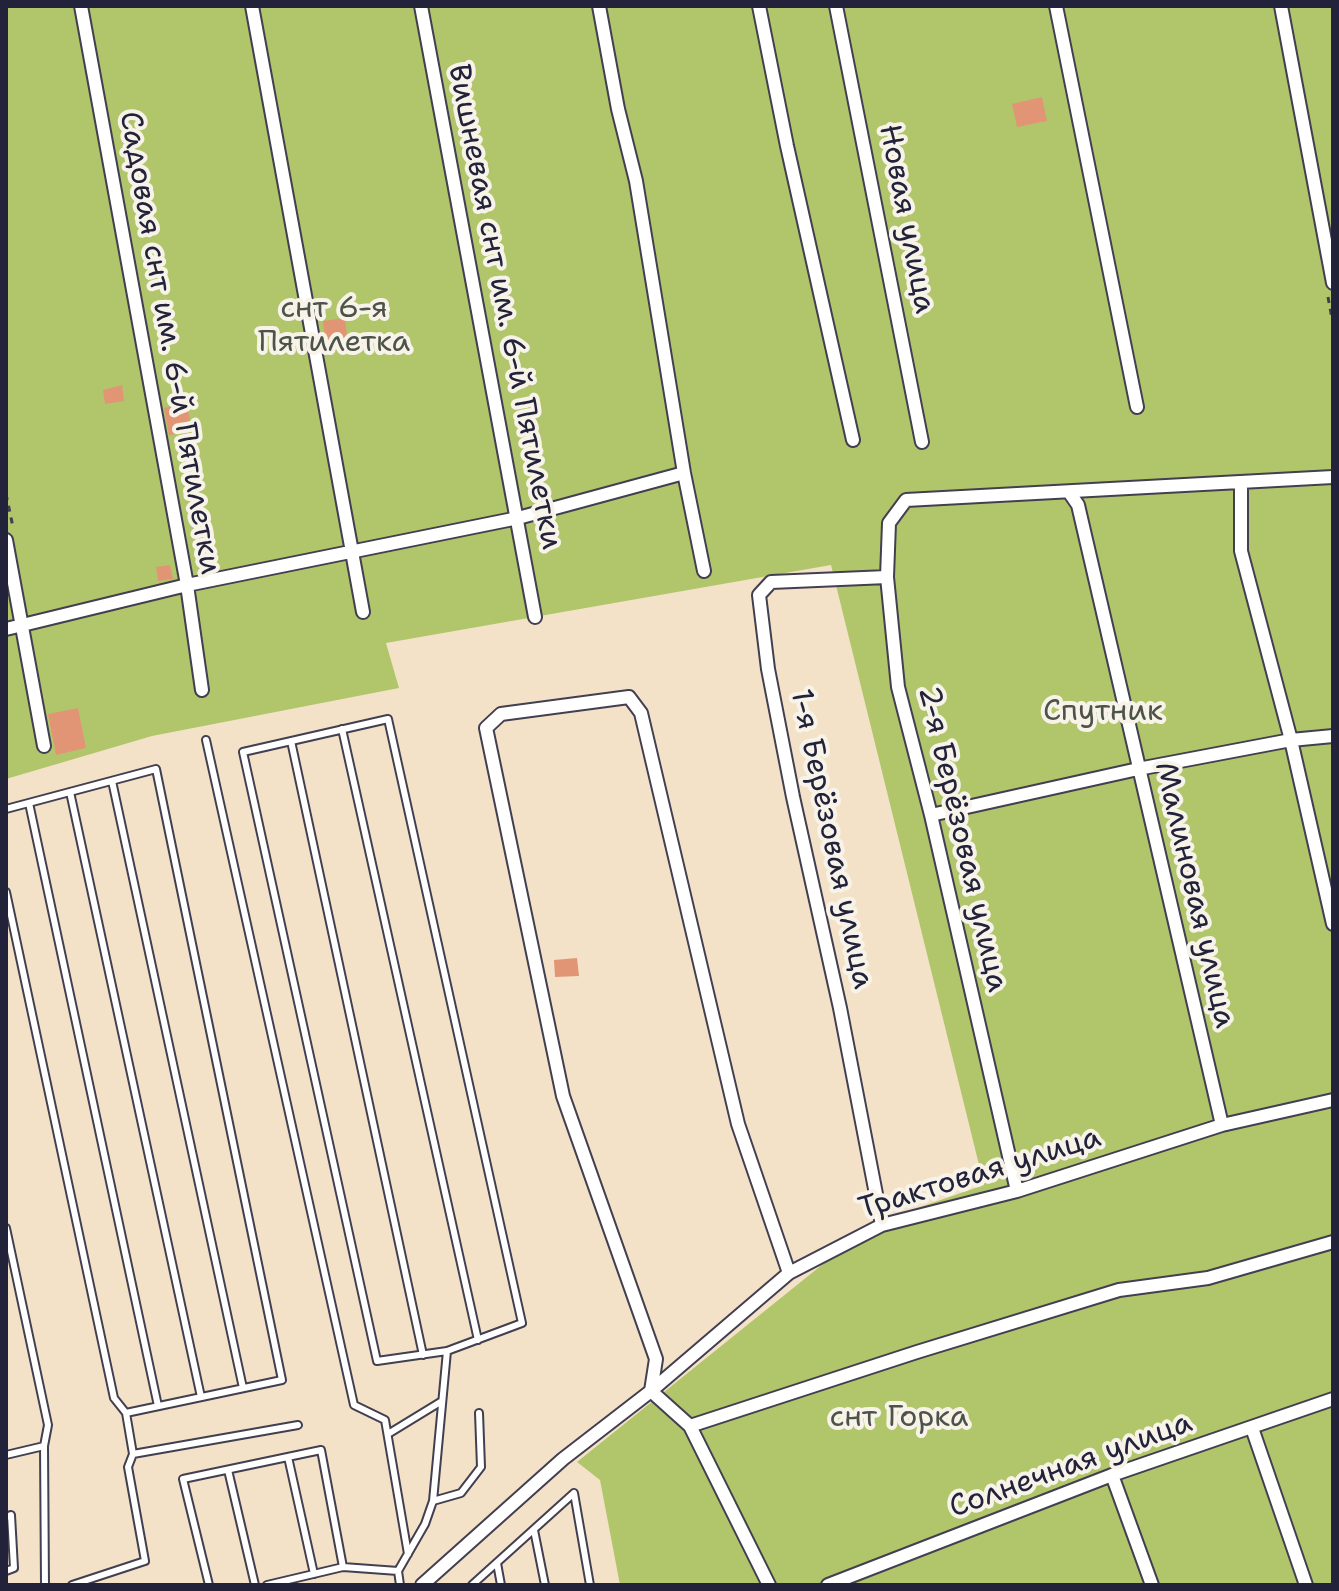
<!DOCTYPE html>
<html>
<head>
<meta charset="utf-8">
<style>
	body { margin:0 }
	#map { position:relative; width:1339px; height:1591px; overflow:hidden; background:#f4e2c8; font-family:"Shantell Sans",sans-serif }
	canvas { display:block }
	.frame { position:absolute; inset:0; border:8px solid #22223b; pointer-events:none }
</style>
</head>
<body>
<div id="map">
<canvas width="1339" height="1591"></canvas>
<div class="frame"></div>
</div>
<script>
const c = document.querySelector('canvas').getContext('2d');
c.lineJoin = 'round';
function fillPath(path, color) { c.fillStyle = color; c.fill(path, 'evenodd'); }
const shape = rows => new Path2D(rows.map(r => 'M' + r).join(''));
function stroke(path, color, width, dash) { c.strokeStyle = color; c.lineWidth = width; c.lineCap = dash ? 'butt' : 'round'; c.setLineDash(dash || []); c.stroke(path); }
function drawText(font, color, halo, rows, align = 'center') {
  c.font = font + ' "Shantell Sans",sans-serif'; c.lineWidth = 8; c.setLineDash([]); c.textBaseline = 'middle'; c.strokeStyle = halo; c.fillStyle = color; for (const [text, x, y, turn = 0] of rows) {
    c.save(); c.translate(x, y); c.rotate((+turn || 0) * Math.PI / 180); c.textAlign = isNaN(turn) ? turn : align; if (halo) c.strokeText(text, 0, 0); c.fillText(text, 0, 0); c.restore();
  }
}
const green = shape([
	[6,6,1333,6,1333,1585,620,1585,600,1480,577,1462,874,1223,984,1185,831,565,386,643,399,688,152,736,6,779]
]);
const building = shape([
	[1042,97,1047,121,1017,127,1012,104],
	[345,318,348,347,326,349,323,321],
	[122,385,124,401,105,404,103,390],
	[187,404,192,432,169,435,164,408],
	[170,565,173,579,158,581,156,567],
	[78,708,86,748,56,755,48,714],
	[577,958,579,976,555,977,554,960]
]);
const path = shape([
	[1328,297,1333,324],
	[6,494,13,527]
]);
const lane = shape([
	[388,719,522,1323,447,1351,377,1361,243,752,388,719],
	[342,729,478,1340],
	[206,740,354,1405,385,1420,408,1554],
	[291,741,423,1355],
	[112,781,243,1388],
	[70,792,201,1397],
	[29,803,158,1406],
	[6,809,156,769,282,1380,126,1413],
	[6,892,114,1398,126,1413,133,1454,128,1467,145,1561,72,1585],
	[6,1228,48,1425,44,1446,45,1585],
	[388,1434,442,1401],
	[133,1454,298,1425],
	[6,1455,44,1446],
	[288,1457,314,1574],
	[228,1470,255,1585],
	[433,1501,461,1493,481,1467,479,1413],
	[6,1517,11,1515,14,1568,6,1571],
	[534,1530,545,1585],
	[497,1563,501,1585],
	[209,1585,183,1479,321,1450,343,1567],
	[267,1585,343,1567,398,1571],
	[400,1585,398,1571,425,1524,433,1501,447,1351],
	[472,1585,574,1493,590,1585]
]);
const street = shape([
	[81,6,187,585,202,690],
	[252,6,363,612],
	[421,6,535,617],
	[599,6,618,109,636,181,684,473,704,571],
	[759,6,787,146,853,440],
	[836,6,922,442],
	[1056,6,1137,407],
	[1281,6,1333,283],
	[1241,483,1241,551,1291,740,1333,924],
	[1069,492,1078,505,1222,1125],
	[6,540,44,746],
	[6,629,187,585,518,518,684,473],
	[931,815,1138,769,1291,740,1333,736],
	[1017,1191,931,815,898,687,887,577,889,523,906,500,1333,477],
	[882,1225,840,1008,793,797,768,669,759,595,771,582,887,577],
	[651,1391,656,1359,563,1096,486,728,501,714,629,697,641,713,738,1124,789,1273],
	[651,1391,690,1426,769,1585],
	[690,1426,917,1352,1119,1290,1208,1278,1333,1242],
	[1252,1428,1306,1585],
	[1112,1475,1152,1585],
	[422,1585,563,1459,651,1391,789,1273,882,1225,1017,1191,1222,1125,1333,1100],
	[828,1585,1112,1475,1333,1399]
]);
const streetNames = [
	["Новая улица",906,219,79],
	["Вишневая снт им. 6-й Пятилетки",504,307,79],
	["Садовая снт им. 6-й Пятилетки",169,343,80],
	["1-я Берёзовая улица",831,839,78],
	["2-я Берёзовая улица",962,839,77],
	["Малиновая улица",1194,895,77],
	["Трактовая улица",980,1174,-17],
	["Солнечная улица",1071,1466,-20]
];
const parkNames = [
	["снт 6-я",334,309],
	["Пятилетка",334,343],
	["Спутник",1103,712],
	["снт Горка",899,1418]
];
fillPath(green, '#b1c66b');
fillPath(building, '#e29574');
stroke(lane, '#423f50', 10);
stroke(street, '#423f50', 16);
stroke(path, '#423f50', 3, [6, 6]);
stroke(lane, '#fff', 6);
stroke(street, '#fff', 12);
drawText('30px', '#22223b', '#f7f3e8', streetNames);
drawText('30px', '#4d5349', '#f7f3e8', parkNames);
</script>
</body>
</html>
